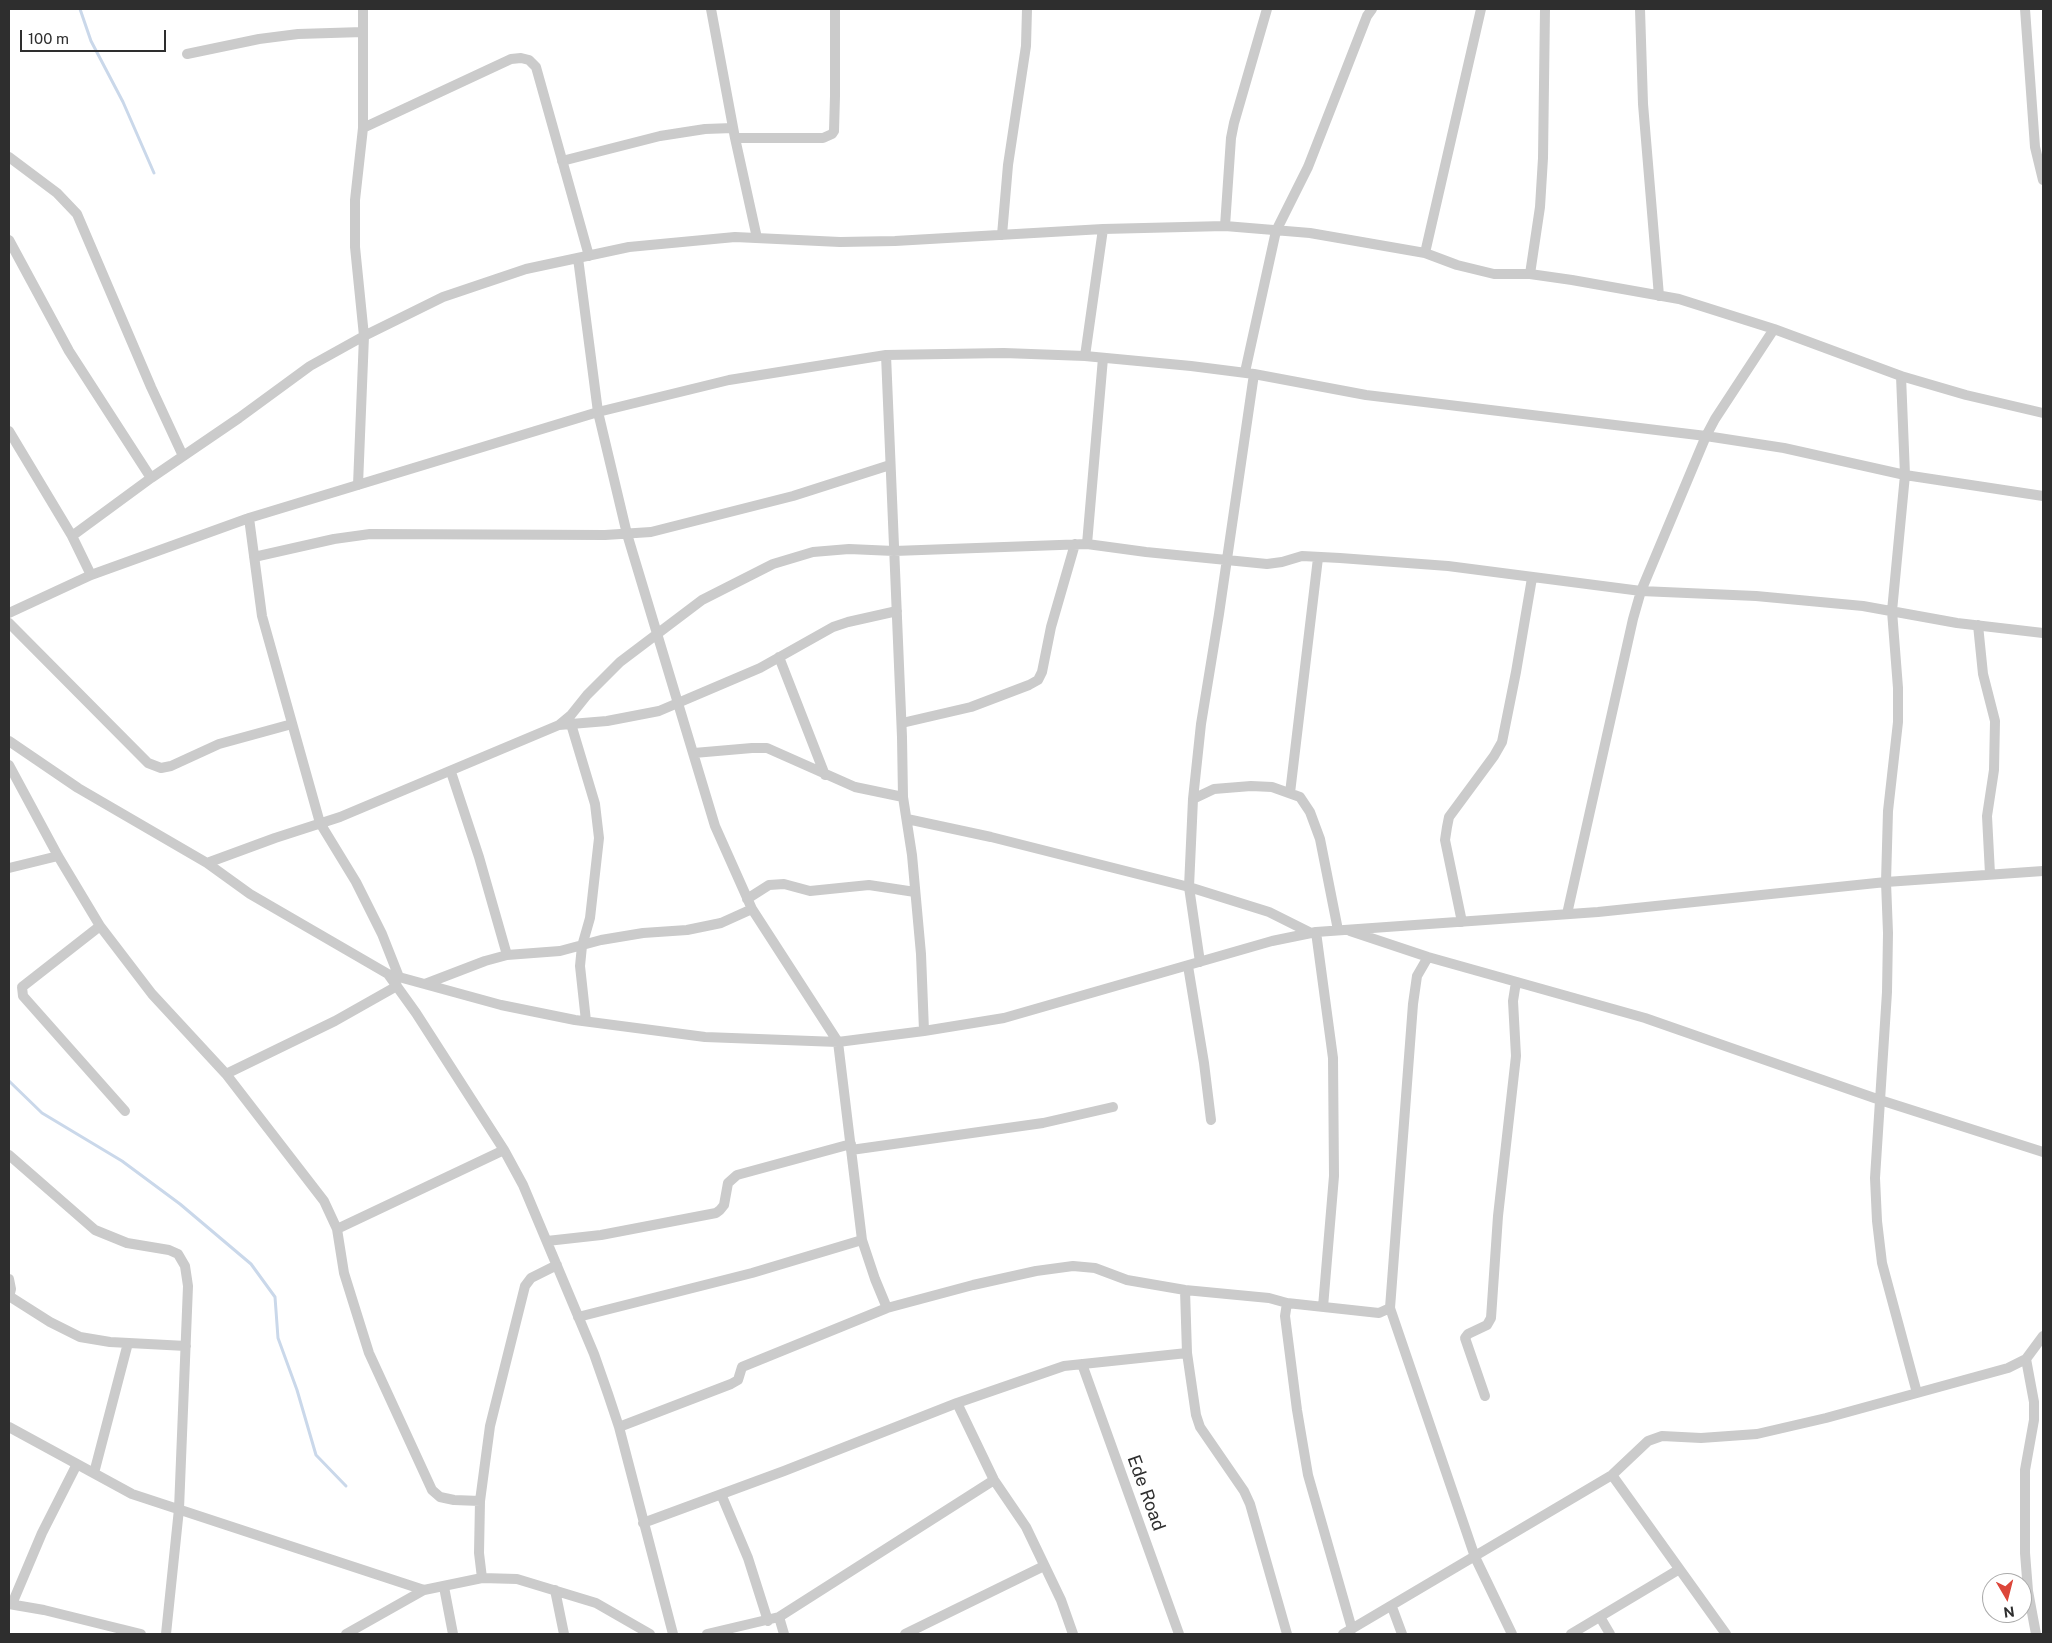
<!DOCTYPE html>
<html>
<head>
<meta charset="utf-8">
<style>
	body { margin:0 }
	#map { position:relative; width:2052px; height:1643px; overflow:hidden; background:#fff; font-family:"Public Sans",sans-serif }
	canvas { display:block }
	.frame { position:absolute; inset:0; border:10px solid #2e2e2e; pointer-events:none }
	.north { position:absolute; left:1982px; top:1573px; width:50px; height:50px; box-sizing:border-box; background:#fff; border:1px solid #ababab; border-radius:50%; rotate:172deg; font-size:14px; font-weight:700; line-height:20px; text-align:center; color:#2e2e2e }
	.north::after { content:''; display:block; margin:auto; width:18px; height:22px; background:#dc463a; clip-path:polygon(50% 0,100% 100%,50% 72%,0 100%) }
	.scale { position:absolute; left:20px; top:30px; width:146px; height:22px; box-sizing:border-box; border:2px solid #2e2e2e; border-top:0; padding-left:6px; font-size:15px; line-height:18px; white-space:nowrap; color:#2e2e2e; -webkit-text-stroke:4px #fff; paint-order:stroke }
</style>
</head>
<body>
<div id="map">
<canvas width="2052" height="1643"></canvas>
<div class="frame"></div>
<div class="north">N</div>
<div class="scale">100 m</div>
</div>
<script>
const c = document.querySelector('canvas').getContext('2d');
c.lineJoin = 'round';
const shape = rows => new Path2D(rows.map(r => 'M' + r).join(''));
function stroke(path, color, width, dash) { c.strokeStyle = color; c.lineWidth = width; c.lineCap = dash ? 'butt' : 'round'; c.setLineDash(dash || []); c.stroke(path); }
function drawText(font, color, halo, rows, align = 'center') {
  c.font = font + ' "Public Sans",sans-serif'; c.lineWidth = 5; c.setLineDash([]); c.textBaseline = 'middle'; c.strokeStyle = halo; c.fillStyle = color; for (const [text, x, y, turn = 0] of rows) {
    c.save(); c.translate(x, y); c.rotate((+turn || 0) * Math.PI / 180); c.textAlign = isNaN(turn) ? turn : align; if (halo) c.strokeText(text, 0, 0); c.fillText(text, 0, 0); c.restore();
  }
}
const stream = shape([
	[80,9,91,41,123,102,154,173],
	[9,1081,42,1113,122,1161,180,1204,251,1264,275,1297,278,1338,297,1390,316,1455,346,1486]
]);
const minor = shape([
	[711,9,735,138,757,238],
	[1640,9,1643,104,1659,296],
	[2025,9,2035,147,2043,180],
	[187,54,259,39,298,34,363,32],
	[363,128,511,59,521,58,529,60,536,67,589,256],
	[735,138,823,138,832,134,834,131,835,96,835,9],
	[9,157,57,193,77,214,151,387,183,456],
	[562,161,660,136,705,129,733,128],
	[1225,226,1231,138,1234,123,1267,9],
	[1002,235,1008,165,1026,46,1027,9],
	[9,240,69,351,151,478],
	[1425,253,1481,9],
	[578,258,598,412,627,534,715,826,752,909,838,1042,862,1240,875,1279,887,1308],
	[1530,274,1540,207,1543,158,1545,9],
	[886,355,902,737,903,797,912,855,921,954,924,1031],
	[1085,356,1103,229],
	[1245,372,1276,231,1308,167,1367,16,1372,9],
	[1901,376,1905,475,1892,611,1898,688,1898,722,1888,811,1886,882,1888,933,1887,992,1875,1178,1877,1221,1882,1263,1917,1393],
	[9,431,72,536,91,575],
	[358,485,364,336,355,247,355,200,363,128,363,9],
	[249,518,262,616,320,823,356,882,382,934,399,977],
	[72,536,151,478,239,418,310,366,364,336,443,297,526,269,629,247,735,237,840,242,895,241,1103,229,1225,226,1310,233,1425,253,1457,265,1494,274,1530,274,1572,280,1679,299,1774,329,1901,376,1966,395,2043,413],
	[1087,544,1103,358],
	[254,557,334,539,370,534,605,535,651,532,793,496,890,465],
	[9,613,91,575,249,518,598,412,729,380,886,355,1004,353,1085,356,1191,366,1254,374,1366,395,1706,436,1784,448,1905,475,2043,496],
	[9,623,148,763,161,768,171,766,219,744,292,724],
	[1978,625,1983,674,1995,721,1994,770,1987,816,1990,874],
	[779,657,825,775],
	[902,723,971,707,1029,685,1038,680,1042,672,1051,627,1075,544],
	[571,724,595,804,599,838,590,918,582,946,580,966,586,1021],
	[559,725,607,721,659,711,760,668,833,627,848,622,897,611],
	[9,741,78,788,207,863,250,894,388,974,501,1005,575,1020,705,1037,838,1042,924,1031,1004,1018,1272,941,1316,932,1598,912,1886,882,2043,871],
	[694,753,752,748,767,748,855,787,903,797],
	[9,765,58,856,100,926,152,994,226,1074,324,1201,337,1229,344,1273,369,1353,432,1490,440,1497,454,1500,480,1501],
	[451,772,479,857,507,955],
	[1290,793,1318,558],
	[1193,799,1214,789,1251,786,1272,787,1300,797,1310,812,1320,839,1338,930],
	[907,819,991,837,1189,887,1269,912,1311,933],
	[207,863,275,838,340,817,559,725,571,715,587,695,620,662,702,600,773,564,813,552,849,549,894,551,1087,544,1146,552,1267,564,1282,562,1302,556,1340,558,1448,566,1641,591,1756,596,1863,606,1957,623,2043,633],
	[9,868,58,856],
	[747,899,769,885,784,884,810,891,869,885,915,892],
	[1567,914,1633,619,1641,591,1706,436,1715,419,1774,329],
	[1462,922,1445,840,1447,827,1449,817,1494,756,1502,742,1516,672,1532,578],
	[100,926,22,987,23,996,125,1111],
	[1350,931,1428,957,1645,1018,1880,1100,2043,1152],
	[1316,932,1333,1058,1334,1176,1323,1307],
	[1428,957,1417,976,1413,1004,1390,1308,1475,1557,1512,1634],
	[1200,962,1189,887,1193,799,1201,724,1219,614,1254,374],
	[1188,966,1204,1063,1211,1120],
	[388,974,416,1013,504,1150,523,1185,594,1354,608,1394,619,1427,673,1634],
	[425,984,485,961,507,955,560,951,601,940,643,933,687,930,721,923,752,909],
	[226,1074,335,1021,397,986],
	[851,1150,1043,1123,1113,1107],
	[9,1155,95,1230,127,1243,169,1250,178,1254,185,1266,188,1286,179,1509,166,1634],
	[337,1229,504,1150],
	[547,1241,601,1235,716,1213,720,1210,724,1205,728,1183,737,1175,851,1144],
	[9,1279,11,1289,9,1297],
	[1185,1290,1187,1353,1196,1415,1200,1427,1244,1491,1250,1504,1287,1634],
	[9,1296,50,1322,80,1337,110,1342,186,1346],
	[1287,1303,1285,1316,1297,1410,1308,1475,1352,1629],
	[578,1317,752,1273,862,1240],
	[2026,1359,2034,1402,2034,1420,2025,1470,2025,1553,2028,1591,2036,1634],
	[1082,1364,1179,1634],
	[1485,1396,1465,1338,1468,1334,1487,1325,1491,1318,1498,1216,1516,1056,1513,1001,1516,982],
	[957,1403,994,1480,1026,1527,1061,1600,1073,1634],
	[9,1427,132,1494,424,1590],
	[619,1427,731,1384,738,1380,742,1367,887,1308,973,1285,1036,1271,1073,1266,1095,1268,1127,1280,1185,1290,1269,1298,1287,1303,1379,1313,1390,1308],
	[94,1473,128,1343],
	[1612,1475,1726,1634],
	[721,1494,748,1558,768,1621],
	[643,1523,784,1471,957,1403,1064,1366,1187,1353],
	[482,1578,479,1553,480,1501,490,1426,525,1286,531,1278,557,1265],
	[444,1587,453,1634],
	[555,1590,564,1634],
	[9,1604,44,1610,141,1634],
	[12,1604,42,1533,77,1464],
	[1392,1607,1402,1634],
	[779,1617,784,1634],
	[1600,1617,1610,1634],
	[346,1634,424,1590,482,1578,517,1579,596,1603,650,1634],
	[707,1634,779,1617,994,1480],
	[905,1634,1044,1566],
	[1343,1634,1612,1475,1648,1441,1662,1436,1701,1438,1757,1434,1826,1418,2008,1368,2026,1359,2043,1336],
	[1571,1634,1678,1570]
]);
const streetNames = [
	["Ede Road",1146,1493,70]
];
stroke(stream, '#cad8ea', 3);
stroke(minor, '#cbcbcb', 10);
drawText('18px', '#2e2e2e', '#fff', streetNames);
</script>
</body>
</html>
